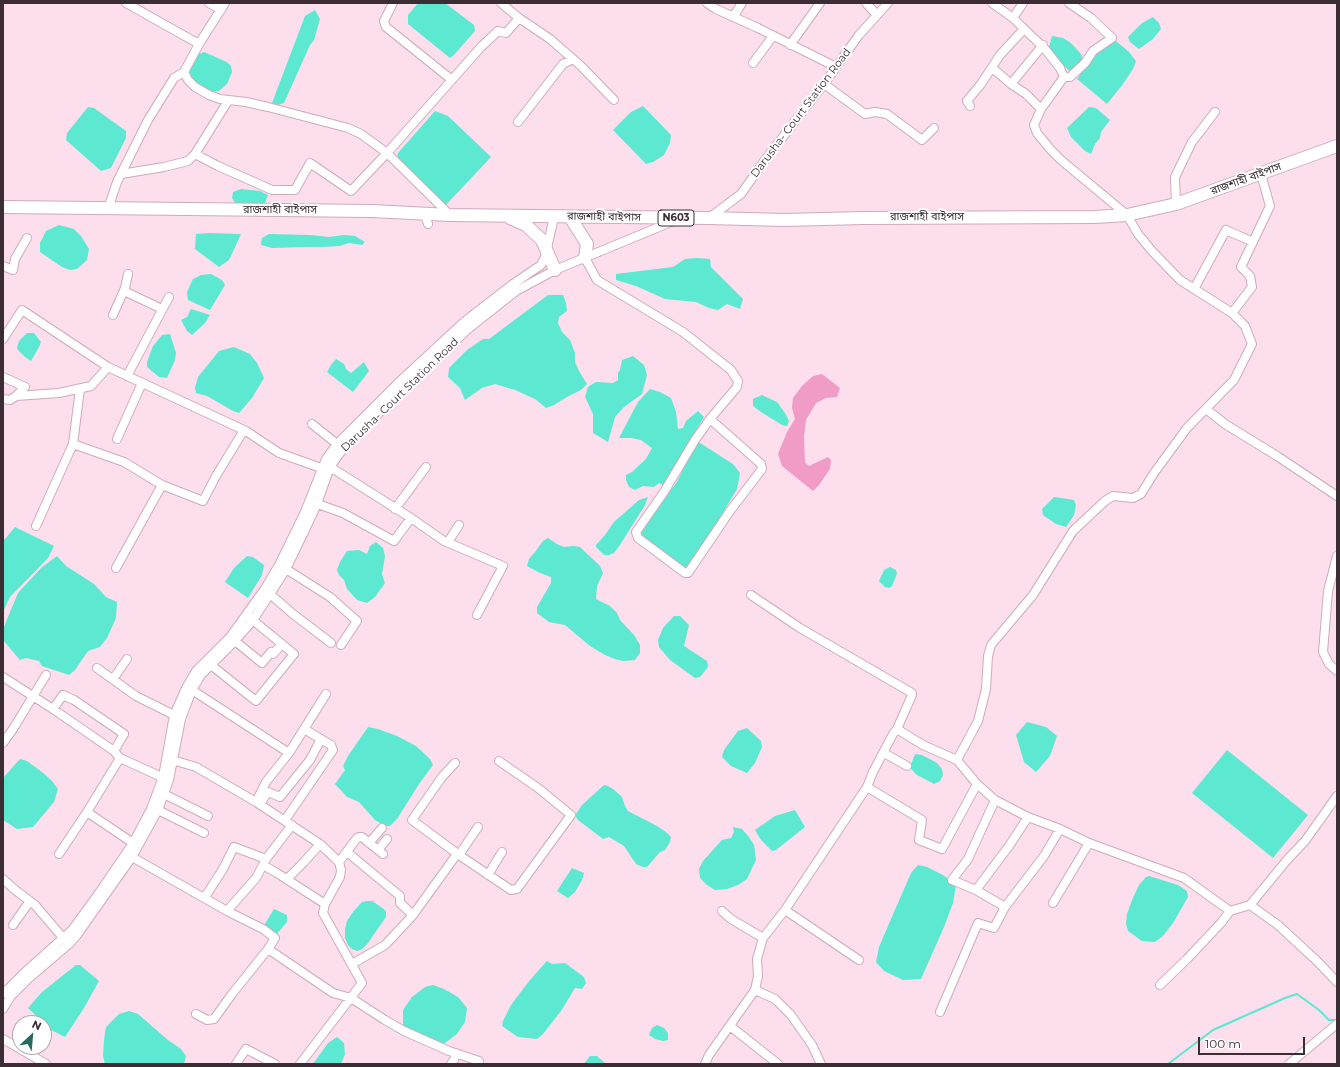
<!DOCTYPE html>
<html>
<head>
<meta charset="utf-8">
<style>
	body { margin:0 }
	#map { position:relative; width:1340px; height:1067px; overflow:hidden; background:#fcdeec; font-family:Montserrat,sans-serif }
	canvas { display:block }
	.frame { position:absolute; inset:0; border:4px solid #3b2d33; pointer-events:none }
	.north { position:absolute; left:12px; top:1015px; width:40px; height:40px; box-sizing:border-box; background:#fff; border:1px solid #b1abad; border-radius:50%; rotate:26deg; font-size:11px; font-weight:700; line-height:16px; text-align:center; color:#3b2d33 }
	.north::after { content:''; display:block; margin:auto; width:14px; height:18px; background:#246a5f; clip-path:polygon(50% 0,100% 100%,50% 72%,0 100%) }
	.scale { position:absolute; left:1198px; top:1037px; width:107px; height:18px; box-sizing:border-box; border:2px solid #3b2d33; border-top:0; padding-left:5px; font-size:12px; line-height:14px; white-space:nowrap; color:#3b2d33; -webkit-text-stroke:3px #fff; paint-order:stroke }
</style>
</head>
<body>
<div id="map">
<canvas width="1340" height="1067"></canvas>
<div class="frame"></div>
<div class="north">N</div>
<div class="scale">100 m</div>
</div>
<script>
const c = document.querySelector('canvas').getContext('2d');
c.lineJoin = 'round';
function fillPath(path, color) { c.fillStyle = color; c.fill(path, 'evenodd'); }
const shape = rows => new Path2D(rows.map(r => 'M' + r).join(''));
function stroke(path, color, width, dash) { c.strokeStyle = color; c.lineWidth = width; c.lineCap = dash ? 'butt' : 'round'; c.setLineDash(dash || []); c.stroke(path); }
function drawText(font, color, halo, rows, align = 'center') {
  c.font = font + ' Montserrat,"Noto Sans Bengali",sans-serif'; c.lineWidth = 4; c.setLineDash([]); c.textBaseline = 'middle'; c.strokeStyle = halo; c.fillStyle = color; for (const [text, x, y, turn = 0] of rows) {
    c.save(); c.translate(x, y); c.rotate((+turn || 0) * Math.PI / 180); c.textAlign = isNaN(turn) ? turn : align; if (halo) c.strokeText(text, 0, 0); c.fillText(text, 0, 0); c.restore();
  }
}
const green = shape([
	[822,374,840,388,837,397,826,398,816,403,806,420,804,437,805,462,809,466,828,457,831,460,830,469,819,485,813,491,782,466,778,454,787,432,795,419,792,408,793,398,802,386,813,376]
]);
const water = shape([
	[418,3,445,3,474,25,475,31,454,55,450,58,408,24,408,15],
	[315,10,320,19,314,40,310,45,284,103,278,105,272,103,305,16],
	[1153,17,1159,23,1161,29,1153,39,1139,49,1130,42,1128,37,1142,23],
	[1052,36,1063,38,1071,43,1081,54,1083,60,1071,72,1060,63,1049,47],
	[1116,41,1129,52,1136,61,1133,69,1123,84,1107,104,1077,79,1097,52,1107,44],
	[204,52,227,62,231,66,232,72,227,84,219,91,206,91,189,77,190,66,196,55],
	[643,106,671,135,670,143,664,155,653,162,646,164,613,130,631,112],
	[88,107,94,108,126,131,126,138,111,168,101,171,66,140,67,133],
	[1089,107,1096,108,1110,120,1101,132,1100,138,1095,144,1091,154,1085,151,1071,137,1067,128],
	[435,111,448,116,491,157,444,207,397,162,398,153],
	[241,189,260,191,268,195,265,203,255,207,244,207,235,203,232,198,233,192],
	[59,225,74,229,81,236,89,249,87,260,77,269,70,270,62,267,40,252,40,243,46,231],
	[208,233,241,234,229,260,219,267,195,249,196,234],
	[269,234,310,235,329,237,344,235,355,236,365,242,362,245,349,243,340,246,323,247,304,247,272,248,261,245,262,238],
	[697,258,710,259,711,267,743,299,740,309,727,304,718,310,709,308,696,302,665,299,636,286,616,280,616,274,673,267,685,259],
	[211,274,222,280,225,285,210,310,188,300,187,292,193,279,201,275],
	[548,295,563,295,566,303,567,311,559,317,558,323,562,332,570,340,575,353,575,362,579,371,587,384,581,390,567,397,554,405,546,408,535,399,515,390,495,384,482,388,465,400,460,388,448,377,449,368,467,350,483,339,489,339],
	[191,309,210,315,205,323,192,335,187,331,181,320,187,317],
	[27,333,34,333,41,342,39,347,31,361,25,357,18,350,17,348,19,341],
	[170,334,176,353,175,360,167,378,159,377,147,367,147,362,153,346,162,335],
	[234,347,250,354,257,363,264,378,252,398,239,413,233,411,207,396,196,393,195,388,198,377,219,351],
	[633,356,644,365,647,375,642,394,624,407,615,417,608,442,593,433,593,414,585,397,588,387,596,382,613,383,618,380,618,373,620,370,622,360],
	[336,359,344,364,346,369,351,373,364,362,369,371,353,392,327,372,331,365],
	[650,389,660,392,671,398,676,412,678,429,683,428,686,421,698,411,704,417,663,485,659,483,654,487,643,486,635,490,629,487,626,480,626,475,632,472,646,459,652,448,641,440,631,438,619,438,638,402],
	[762,395,777,402,785,413,789,421,787,426,782,425,761,412,753,406,753,399],
	[696,443,700,443,733,464,740,473,737,489,700,551,686,569,663,556,641,534,659,506,677,482],
	[648,497,645,505,620,545,614,553,609,555,604,555,596,547,596,545,605,535,614,522,639,500],
	[1054,497,1074,500,1076,505,1074,515,1066,527,1056,524,1043,515,1042,509],
	[15,527,54,546,48,558,10,597,3,612,3,539,5,539],
	[548,538,557,544,564,547,573,546,580,547,600,566,603,573,597,586,596,599,610,606,617,613,620,620,634,635,640,645,640,653,635,660,623,661,615,659,605,655,590,646,565,625,549,622,537,613,537,607,551,583,551,577,540,573,527,566,529,559,535,552,543,541],
	[376,542,383,548,385,556,382,574,385,583,375,597,367,603,357,600,347,589,344,580,339,575,337,570,340,562,347,551,359,550,367,554,370,546],
	[57,556,66,566,94,584,106,597,117,602,116,618,107,638,100,647,88,651,75,670,69,675,42,666,39,661,26,658,20,660,3,640,3,629,18,593,41,568],
	[247,556,253,557,264,565,262,575,248,598,225,582,234,568],
	[890,567,896,570,897,574,892,586,889,588,885,587,879,581,884,570],
	[674,616,680,616,689,625,684,646,707,661,708,667,700,677,695,678,670,660,659,647,658,640,663,628],
	[1027,722,1046,727,1057,736,1050,756,1036,772,1024,762,1016,735],
	[368,727,378,729,397,736,416,746,430,759,433,765,419,784,397,819,390,826,385,826,375,820,359,802,347,797,335,784,345,770,343,766,348,756],
	[747,728,761,741,762,747,755,763,747,773,731,766,722,757,724,750,738,731],
	[1227,750,1308,815,1273,858,1192,793],
	[915,754,922,755,937,763,942,769,943,775,940,781,934,784,917,775,913,771,910,767],
	[20,759,27,761,42,772,52,781,58,789,54,802,33,827,17,829,3,820,3,778],
	[604,785,608,786,613,789,622,797,625,806,628,811,657,826,666,832,671,837,670,842,665,850,660,852,647,867,643,867,636,864,624,846,609,837,603,839,578,820,576,817,576,814,582,805],
	[795,810,805,827,776,850,772,851,761,840,755,830,775,816],
	[733,827,742,829,749,837,754,845,756,860,747,879,738,885,727,889,715,890,707,885,700,878,699,869,703,861,722,840,731,838,734,832],
	[918,865,927,867,943,875,956,885,953,903,944,927,921,979,903,980,884,971,876,962,879,947,891,919,911,873],
	[572,868,584,873,582,880,575,892,568,898,557,891],
	[1149,876,1178,885,1187,891,1188,897,1173,923,1163,936,1155,942,1142,941,1128,931,1126,924,1127,914,1132,900,1139,885,1146,877],
	[367,901,372,901,384,909,386,912,386,917,368,943,362,949,357,951,352,949,348,945,345,938,345,929,347,921,353,912,362,902],
	[274,909,287,915,287,922,275,936,263,927],
	[547,961,552,964,565,963,584,977,586,983,582,989,575,988,561,1011,543,1034,537,1039,518,1037,502,1026,503,1021,511,1005,530,980],
	[76,965,80,965,99,981,84,1008,65,1037,51,1030,28,1008,42,992],
	[433,985,444,989,458,997,467,1008,465,1022,457,1034,441,1046,403,1025,403,1010,412,997,425,987],
	[129,1011,138,1014,168,1040,181,1049,186,1056,184,1064,105,1064,103,1056,104,1040,106,1027,119,1014],
	[657,1025,664,1028,668,1033,668,1040,663,1041,655,1039,649,1035,652,1028],
	[337,1037,344,1043,345,1054,341,1064,313,1064,328,1043],
	[590,1056,597,1056,606,1064,584,1064]
]);
const stream = shape([
	[1168,1064,1213,1030,1285,998,1297,994,1319,1010,1329,1020,1337,1020]
]);
const minor = shape([
	[126,3,199,44],
	[209,3,221,10],
	[393,3,384,21,386,27,452,80],
	[501,3,519,18,550,39,573,59],
	[707,3,716,9,758,28,836,67],
	[866,3,877,15],
	[733,17,742,3],
	[1013,18,1023,3],
	[790,45,820,3],
	[753,63,773,36],
	[991,69,996,71,1011,84],
	[184,72,199,44,225,3],
	[1064,77,1070,77,1085,63,1093,51,1112,38,1091,18,1069,3],
	[824,84,865,114,875,112,887,114,922,140,934,128],
	[970,106,967,101,981,84,1000,55,1024,29],
	[1041,109,1026,94,1011,84,1043,45],
	[518,122,563,64,573,59,581,66,614,100],
	[195,154,218,166,272,190,295,190,310,163,351,191,387,153,481,47,498,31,506,33,519,18],
	[121,174,164,167,188,161,195,154,228,101],
	[1176,204,1175,177,1192,142,1215,112],
	[108,209,117,182,148,120,174,78,184,72,188,80,195,87,209,95,220,99,246,102,268,107,348,128,361,134,387,153,450,215],
	[425,214,428,224],
	[709,218,741,194,765,160,824,84,859,35,888,3],
	[585,258,597,280,683,332,731,370,738,381,737,387,710,419,695,440,664,492,636,532,638,538,685,573,688,573,730,511,762,469,761,464,710,419],
	[3,266,13,270,15,259,27,238],
	[1194,289,1226,230,1253,242],
	[124,291,162,309],
	[1232,313,1252,287,1250,276,1241,267,1270,206,1261,174],
	[113,315,125,288,128,274],
	[3,339,22,310,108,367,246,431,279,453,321,468],
	[127,376,169,297],
	[3,377,25,387,16,396],
	[3,399,10,400,16,396,59,393,91,386,108,367],
	[1206,409,1225,424,1277,456,1337,496],
	[312,424,337,444],
	[117,439,142,383],
	[73,444,80,389],
	[327,465,411,518],
	[162,485,203,501,216,476,244,430],
	[312,502,343,513,394,541,411,518,444,541,503,566,477,615],
	[395,509,426,467],
	[36,526,73,444,124,462,162,485,116,568],
	[448,542,459,525],
	[1337,556,1328,591,1323,652,1329,664,1337,671],
	[286,569,330,597,357,621,341,645],
	[270,594,293,614,331,643],
	[751,595,800,628,912,693,912,695,897,729],
	[235,641,262,663,271,652,273,654,282,644],
	[211,665,256,701,294,654,249,617],
	[97,668,136,696,174,715],
	[3,677,53,709,114,751,120,758,166,779],
	[113,679,127,659],
	[192,690,289,753,266,782,256,802],
	[53,709,63,695,74,700,124,734,114,751],
	[3,743,13,729,46,675],
	[289,753,326,694],
	[884,753,907,766],
	[120,758,87,812,133,843],
	[169,759,196,767,256,802,320,844,339,862,341,870,340,877,325,904,323,913,362,983,300,1064],
	[957,760,977,784,995,800,1028,817,1060,829,1089,843,1184,878,1230,911,1250,905,1278,925,1317,961,1337,982],
	[455,763,442,777,412,820,459,855,511,890,517,889,571,815,538,788,499,761],
	[867,787,922,820,919,840,942,849,977,784],
	[164,794,208,816],
	[261,802,268,792,280,797,310,760,321,739],
	[158,810,204,833],
	[285,820,333,750,331,745,304,729],
	[369,843,382,828],
	[378,850,387,839],
	[347,852,400,896,400,903,413,915],
	[59,854,87,812],
	[459,855,478,827],
	[132,857,227,911,263,929,275,938,268,949,333,993,351,998,385,1020,404,1031,449,1051,479,1061],
	[266,859,292,825],
	[339,862,357,838,359,837,362,837,383,854],
	[488,875,502,852],
	[3,879,14,889,35,905,64,939],
	[287,879,304,862,320,844],
	[976,890,952,880,968,859,995,800],
	[205,897,223,869,234,847,266,859,263,865,277,873,325,904],
	[1053,903,1089,843],
	[1250,905,1287,860,1305,841,1337,796],
	[1005,907,976,890,1009,846,1028,817],
	[785,910,859,960],
	[227,911,256,878,263,865],
	[722,911,731,919,763,938],
	[13,925,30,901],
	[352,964,385,945,401,928,413,915,457,854],
	[1160,985,1187,959,1221,923,1230,911],
	[755,990,775,999,791,1015,812,1045,821,1064],
	[3,994,23,974,72,930,99,893,133,843,151,809,163,777,174,715,186,688,196,671,230,637,264,590,279,565,304,514,326,459,337,444,398,383,464,322,513,284,541,265,545,257,554,217],
	[3,1009,11,996,28,979,69,944,77,935,132,857,158,810,169,780,181,719,192,690,201,675,235,641,253,620,270,594,286,569,304,532,317,504,330,467,343,449,402,390,468,329,516,291,555,270,676,220],
	[940,1012,978,923,994,928,1005,907,1044,856,1060,829],
	[196,1014,207,1020,214,1019,232,994,268,949],
	[730,1026,778,1064],
	[3,1039,46,1064],
	[236,1064,246,1049,275,1064],
	[451,1064,454,1060,456,1053],
	[705,1064,709,1055,755,990,758,976,757,959,763,938,785,910,867,787,873,772,893,734,897,729,923,745,957,760,978,721,986,689,988,656,991,645,1033,595,1073,531,1105,501,1113,496,1133,498,1141,494,1154,473,1187,428,1234,380,1252,344,1245,326,1232,313,1180,280,1152,251,1138,234,1127,215,1061,160,1051,150,1037,133,1034,125,1041,109,1064,77,1060,68,1045,49,1013,18,992,3],
	[1289,1064,1337,1024]
]);
const highway = shape([
	[3,207,372,211,450,215,709,218,784,220,864,218,1095,217,1127,215,1176,204,1337,146],
	[570,217,587,244,585,258],
	[510,218,526,225,542,240,555,270]
]);
const shields = [
	[676,218,36]
];
const shieldNames = [
	["N603",676,218]
];
const streetNames = [
	["Darusha- Court Station Road",801,113,-53],
	["রাজশাহী বাইপাস",1246,179,-20],
	["রাজশাহী বাইপাস",280,210],
	["রাজশাহী বাইপাস",604,217,1],
	["রাজশাহী বাইপাস",927,217],
	["Darusha- Court Station Road",400,395,-44]
];
fillPath(green, '#f19bc7');
fillPath(water, '#5ce8d1');
stroke(stream, '#5ce8d1', 2);
stroke(minor, '#ceabbb', 10);
stroke(highway, '#ceabbb', 14);
stroke(minor, '#fff', 8);
stroke(highway, '#fff', 12);
for (const [x, y, w] of shields) { const box = new Path2D(); box.roundRect(x - w / 2, y - 8, w, 16, 3); c.fillStyle = '#fff'; c.fill(box); stroke(box, '#3b2d33', 1); }
drawText('bold 10px', '#3b2d33', null, shieldNames);
drawText('11px', '#3b2d33', '#fff', streetNames);
</script>
</body>
</html>
